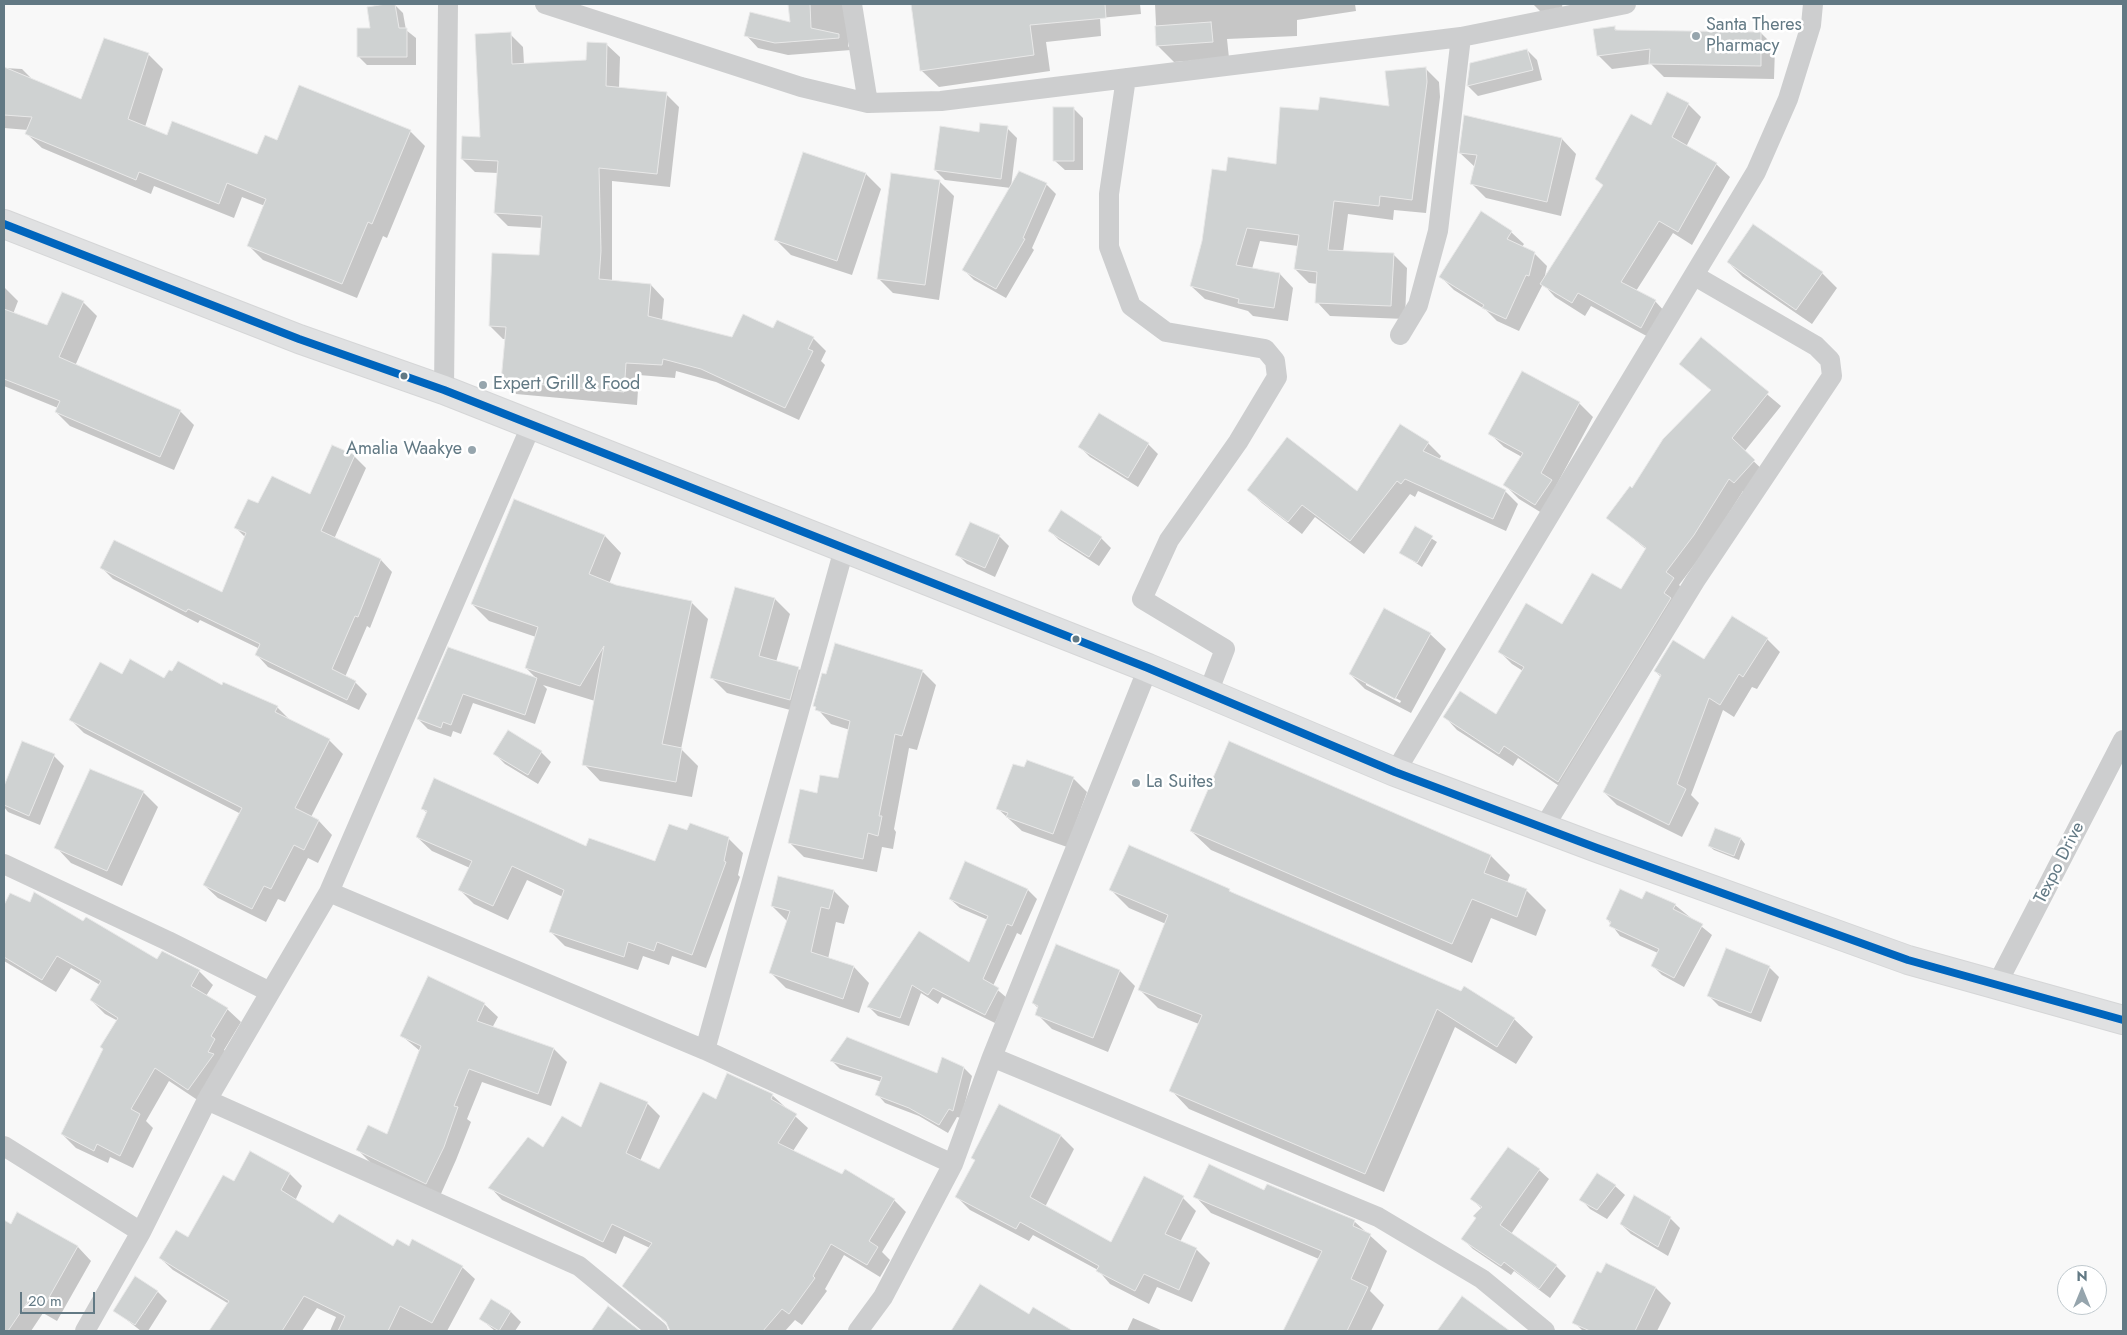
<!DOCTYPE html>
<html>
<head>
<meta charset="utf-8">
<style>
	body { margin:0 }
	#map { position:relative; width:2127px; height:1335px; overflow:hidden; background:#f8f8f8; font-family:Jost,sans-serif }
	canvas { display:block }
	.frame { position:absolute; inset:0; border:5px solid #627984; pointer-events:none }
	.north { position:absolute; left:2057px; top:1265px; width:50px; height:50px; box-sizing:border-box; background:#fff; border:1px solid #c0c9ce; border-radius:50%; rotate:0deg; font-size:14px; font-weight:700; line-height:20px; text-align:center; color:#627984 }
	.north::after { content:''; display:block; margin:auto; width:18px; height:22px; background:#96a5ad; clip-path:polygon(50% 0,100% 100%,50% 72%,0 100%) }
	.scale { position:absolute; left:20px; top:1292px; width:75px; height:22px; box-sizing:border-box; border:2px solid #627984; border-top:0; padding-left:6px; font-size:15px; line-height:18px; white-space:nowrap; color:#627984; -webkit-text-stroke:4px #fff; paint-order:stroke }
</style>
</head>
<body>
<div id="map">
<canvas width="2127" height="1335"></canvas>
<div class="frame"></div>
<div class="north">N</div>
<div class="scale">20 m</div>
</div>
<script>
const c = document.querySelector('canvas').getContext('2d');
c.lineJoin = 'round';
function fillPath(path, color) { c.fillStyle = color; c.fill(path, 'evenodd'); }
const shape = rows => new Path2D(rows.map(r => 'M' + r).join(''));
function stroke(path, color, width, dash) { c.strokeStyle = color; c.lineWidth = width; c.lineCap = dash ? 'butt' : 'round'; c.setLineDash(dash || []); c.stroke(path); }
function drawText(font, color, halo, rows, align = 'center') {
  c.font = font + ' Jost,sans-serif'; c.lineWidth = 5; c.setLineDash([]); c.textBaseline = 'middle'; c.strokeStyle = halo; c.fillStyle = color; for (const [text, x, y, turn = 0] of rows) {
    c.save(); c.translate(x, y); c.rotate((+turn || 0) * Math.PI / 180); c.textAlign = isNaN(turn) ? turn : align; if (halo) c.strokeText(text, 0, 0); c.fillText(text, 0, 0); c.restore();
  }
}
const shadow = shape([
	[394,4,403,13,406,30,416,38,416,65,367,65,358,56,371,30,369,8],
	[790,4,848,4,848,46,851,50,788,55,758,48,746,35,791,24],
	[912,4,1140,4,1141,14,1100,18,1101,36,1046,42,1050,71,939,87,922,71],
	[1155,4,1355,4,1356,11,1297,20,1297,36,1227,39,1229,58,1174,62,1157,45],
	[1533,4,1562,4,1563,13,1545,16],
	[1614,28,1618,31,1761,33,1775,47,1774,79,1664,77,1651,64,1612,69,1598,55],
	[510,34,523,47,524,64,588,61,606,44,620,57,619,88,666,94,679,107,670,187,612,181,612,282,651,285,664,299,662,320,733,339,774,330,813,338,826,351,821,361,825,365,799,420,716,382,676,371,675,378,639,375,637,405,516,394,503,381,506,339,503,339,490,326,540,256,543,228,508,226,495,213,498,173,475,172,462,159,482,138],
	[1527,50,1537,60,1542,80,1478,96,1468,86,1471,64],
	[148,54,163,69,145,127,167,136,258,156,277,142,410,131,425,146,387,238,383,236,357,298,263,260,249,246,265,206,242,197,234,218,154,186,151,194,42,148,27,134,28,130,4,128,4,68,22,69,34,81,81,100],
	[1425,68,1439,82,1440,97,1426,213,1394,210,1393,220,1348,214,1343,252,1393,254,1407,268,1405,319,1330,316,1317,302,1318,284,1309,283,1295,269,1298,246,1260,241,1252,269,1280,274,1293,288,1288,321,1253,316,1248,311,1205,299,1191,286,1227,172,1277,165,1319,112,1390,107],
	[1688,104,1701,117,1686,147,1716,164,1730,177,1692,245,1673,233,1636,291,1655,301,1668,315,1654,340,1591,306,1585,316,1555,297,1543,284,1519,331,1497,321,1486,310,1454,290,1441,277,1511,232,1524,244,1522,247,1534,253,1547,266,1544,280,1604,186,1596,179,1651,127],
	[1073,108,1083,118,1083,170,1065,170,1055,161],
	[1007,128,1017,138,1011,187,1046,184,1056,194,1032,248,1034,250,1006,298,974,280,964,270,1011,188,945,180,935,170],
	[1562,139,1576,154,1561,216,1486,198,1472,184,1476,168,1460,153],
	[804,154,866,174,881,189,852,275,791,255,776,240],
	[939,181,954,196,939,300,893,293,878,278],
	[1728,262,1822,273,1837,288,1812,324,1743,277],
	[4,287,18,301,13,314,48,326,83,302,97,316,75,366,180,411,194,425,174,470,70,426,56,412,58,408,4,386],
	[1701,339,1781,406,1744,452,1767,474,1747,495,1743,491,1707,548,1679,585,1686,592,1571,794,1518,758,1513,766,1457,730,1445,717,1496,716,1523,671,1512,664,1500,652,1562,626,1622,591,1647,550,1608,518,1712,391,1681,364],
	[1579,403,1593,417,1556,486,1565,495,1550,518,1519,499,1505,485,1522,457,1504,447,1489,433],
	[1428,443,1441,456,1439,460,1505,491,1518,504,1506,531,1418,491,1415,497,1410,494,1364,554,1315,517,1302,534,1262,503,1249,490,1358,492],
	[1148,444,1158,454,1138,487,1090,457,1080,447],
	[354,456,366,468,334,539,381,560,392,572,370,628,367,626,345,677,355,682,367,694,359,710,268,667,257,655,260,649,200,620,198,623,113,579,101,567,222,594,246,538,236,528,259,505,311,495],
	[514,500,605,536,621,553,609,584,691,602,708,619,681,749,698,766,692,797,600,781,584,764,595,701,543,685,547,689,535,724,473,703,461,734,453,731,451,737,428,729,418,719,449,649,537,679,526,668,536,637,489,621,472,604],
	[1061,512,1101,538,1111,548,1099,566,1059,540,1049,530],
	[1415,528,1437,542,1422,567,1401,553],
	[999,536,1009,546,995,577,967,564,957,554],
	[736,589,775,599,790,614,776,662,798,668,813,683,805,714,727,693,712,678],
	[1385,610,1430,634,1446,649,1411,713,1365,689,1350,674],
	[1366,682,1401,701,1400,703,1366,685],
	[1767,639,1780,652,1757,689,1752,687,1734,717,1723,710,1691,795,1699,803,1682,837,1617,805,1604,792,1661,677,1655,671,1704,661],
	[922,671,936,685,917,750,909,748,894,829,896,832,893,849,882,847,877,872,804,857,790,843,818,795,839,780,850,730,831,724,814,705],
	[123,675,223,686,277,707,291,721,329,740,343,754,311,817,319,821,332,835,318,863,308,858,285,902,278,899,266,922,218,898,204,885,241,814,84,733,70,719],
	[23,743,54,756,64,766,40,825,8,812,4,807,4,789],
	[541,752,551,762,538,784,505,764,495,754],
	[1073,778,1087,792,1067,847,1022,831,997,808],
	[143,792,158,807,122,886,71,863,56,847],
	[422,808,656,863,687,831,728,838,743,853,738,875,740,877,706,968,672,956,669,965,643,956,638,970,565,946,551,932,563,897,527,880,508,920,474,904,460,890,470,868,432,851,417,837,427,813],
	[1715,830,1741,839,1745,844,1739,860,1714,850,1709,846],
	[1191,831,1491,856,1510,875,1507,883,1526,890,1546,910,1536,936,1491,918,1472,963,1211,850],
	[966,863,1028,890,1037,899,1021,935,1017,933,993,986,1007,998,995,1023,942,997,938,1004,921,993,909,1026,878,1016,869,1007,919,933,970,964,988,920,960,908,950,899],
	[1111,890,1229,890,1233,894,1514,1019,1533,1037,1516,1064,1455,1027,1384,1192,1189,1109,1171,1090,1199,1024,1158,1008,1140,990,1166,924,1129,908],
	[834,891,849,906,844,924,836,922,828,959,854,967,869,983,859,1013,786,988,771,973,788,922,772,906],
	[11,895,84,923,157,961,199,971,213,985,206,996,227,1009,241,1022,224,1050,228,1053,202,1103,169,1081,146,1121,153,1128,133,1168,110,1157,108,1163,76,1148,62,1134,118,1021,105,1014,91,1000,100,985,71,968,56,992,4,961,4,907],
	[1642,901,1675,905,1712,935,1684,987,1662,975,1652,965,1658,953,1620,936,1607,919],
	[1769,967,1779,977,1761,1022,1719,1006,1709,996],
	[1120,971,1135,986,1108,1052,1052,1029,1037,1014,1039,1009,1033,1003],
	[484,1004,498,1017,492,1028,554,1049,567,1062,551,1106,482,1082,467,1119,471,1122,456,1160,440,1196,371,1163,358,1150,388,1136,420,1051,402,1036],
	[832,1061,938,1074,964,1068,972,1076,961,1118,957,1117,948,1133,919,1116,885,1103,877,1094,882,1082,840,1069],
	[772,1095,808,1128,793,1151,894,1200,906,1212,882,1252,890,1260,880,1277,844,1255,825,1289,827,1291,802,1325,795,1320,785,1331,670,1331,670,1326,624,1286,650,1248,624,1236,616,1254,502,1200,490,1187,543,1149,582,1129,647,1103,660,1116,640,1161,659,1171,716,1101],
	[999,1106,1061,1136,1074,1149,1045,1207,1111,1244,1183,1198,1196,1211,1180,1242,1197,1250,1210,1263,1192,1302,1157,1287,1149,1304,1110,1284,1098,1270,1033,1235,1029,1241,970,1210,957,1197,976,1161,973,1158],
	[251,1153,290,1174,302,1186,295,1201,334,1225,394,1248,409,1247,462,1267,475,1279,447,1331,330,1331,336,1317,317,1308,302,1331,210,1331,229,1304,173,1270,160,1258,189,1239,234,1183],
	[1539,1170,1549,1179,1511,1234,1556,1266,1566,1276,1550,1298,1514,1271,1511,1275,1473,1249,1463,1239,1482,1209,1472,1199],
	[1267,1185,1355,1222,1387,1251,1370,1291,1384,1305,1371,1331,1285,1331,1319,1259,1211,1213,1195,1196,1264,1192],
	[1615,1186,1625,1195,1607,1219,1590,1209,1581,1199],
	[18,1214,78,1247,91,1261,57,1321,43,1313,31,1331,4,1331,4,1222,11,1226],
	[1670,1218,1680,1228,1668,1256,1631,1234,1621,1224],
	[1606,1264,1656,1288,1671,1303,1657,1331,1583,1331,1574,1322],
	[980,1286,1029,1316,1057,1323,1065,1331,952,1331],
	[158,1292,167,1301,148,1331,141,1331,114,1310],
	[1463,1298,1500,1325,1506,1331,1439,1331],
	[492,1301,511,1312,521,1322,515,1331,495,1331,481,1319],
	[1133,1318,1163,1331,1127,1331]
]);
const building = shape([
	[386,4,395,4,399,28,407,28,407,57,357,57,357,28,370,28,367,7,386,4],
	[788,4,810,4,811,28,839,34,839,38,775,43,744,36,750,12,790,22,788,4],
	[911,4,1105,4,1106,18,1030,25,1034,55,920,71,911,4],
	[1211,22,1213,42,1156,46,1155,26,1211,22],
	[1615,26,1615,30,1761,32,1761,66,1649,64,1650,49,1597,56,1593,29,1615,26],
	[511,32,512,64,586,60,587,42,607,43,606,86,667,92,657,174,599,168,601,251,599,279,651,284,648,316,732,337,743,314,773,328,777,320,814,337,808,349,813,351,785,408,701,369,663,359,662,365,626,363,624,392,501,381,506,327,489,326,492,253,539,255,542,216,494,213,498,161,461,159,462,136,480,137,475,34,511,32],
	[104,38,149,53,128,119,167,135,172,121,257,154,265,135,277,140,299,85,411,130,372,224,368,222,342,284,247,246,266,199,227,183,219,204,139,172,136,180,25,134,32,117,4,115,4,67,81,99,104,38],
	[1527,49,1533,70,1467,86,1470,63,1527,49],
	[1426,67,1427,82,1412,200,1380,196,1379,206,1334,201,1328,250,1394,253,1391,306,1315,303,1317,272,1294,269,1299,235,1247,228,1236,265,1280,273,1274,308,1238,303,1239,299,1190,286,1202,241,1212,169,1226,171,1228,157,1276,164,1280,107,1318,110,1320,97,1389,106,1385,71,1426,67],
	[1667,92,1689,103,1672,137,1717,163,1678,232,1659,221,1621,282,1656,300,1641,328,1578,293,1572,303,1540,284,1603,185,1595,179,1631,114,1651,125,1667,92],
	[1053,107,1074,107,1074,161,1053,161,1053,107],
	[1464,115,1562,138,1547,202,1470,184,1477,155,1459,153,1464,115],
	[980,123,1008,126,1001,179,934,170,940,126,979,132,980,123],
	[803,152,866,173,837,261,774,240,803,152],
	[1019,171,1047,183,1023,238,1025,239,996,289,962,270,1019,171],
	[891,173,940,180,925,285,877,279,891,173],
	[1481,211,1512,231,1507,239,1535,252,1529,276,1526,275,1506,319,1482,308,1484,305,1439,277,1481,211],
	[1753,224,1823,272,1796,310,1727,262,1753,224],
	[62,292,84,301,59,357,181,410,160,457,55,412,60,401,4,379,4,309,47,325,62,292],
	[1701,337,1769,392,1732,438,1755,460,1734,483,1729,479,1694,535,1666,572,1674,578,1664,593,1671,598,1558,782,1504,746,1499,754,1443,717,1460,691,1496,714,1524,667,1498,652,1526,603,1562,624,1592,573,1621,589,1646,548,1606,518,1630,486,1632,488,1663,439,1711,390,1679,364,1701,337],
	[1522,371,1580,402,1541,473,1552,480,1535,505,1503,485,1523,453,1488,434,1522,371],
	[1099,413,1149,443,1128,478,1078,447,1099,413],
	[1400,424,1429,442,1423,451,1506,490,1493,519,1405,479,1401,484,1397,481,1350,541,1302,505,1288,522,1247,490,1287,437,1357,491,1400,424],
	[332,445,355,455,321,531,381,559,358,617,355,616,332,669,356,681,347,700,255,655,260,644,188,609,186,612,100,568,114,540,222,592,246,533,234,528,248,499,258,503,272,476,310,494,332,445],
	[514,499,605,535,589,574,616,585,692,601,662,744,682,748,676,782,582,765,604,646,580,686,525,668,538,627,471,604,514,499],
	[1061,510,1102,537,1089,557,1048,531,1061,510],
	[970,522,1000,535,985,568,955,555,970,522],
	[1415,526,1433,536,1417,563,1399,553,1415,526],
	[735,587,775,598,759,656,799,667,790,700,710,678,735,587],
	[1384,608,1431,633,1395,699,1349,674,1384,608],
	[1732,616,1768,638,1743,677,1739,674,1720,705,1709,698,1677,784,1686,789,1669,825,1603,792,1661,675,1654,671,1673,640,1704,659,1732,616],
	[835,643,923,670,902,736,895,734,879,816,882,816,878,836,868,833,863,859,788,843,800,789,817,793,820,775,838,778,850,721,815,710,816,707,813,706,822,673,826,674,835,643],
	[448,647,537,678,525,715,463,694,451,725,443,722,441,728,417,719,448,647],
	[130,659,164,678,169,670,172,671,178,661,222,685,223,682,278,706,275,712,330,739,295,808,319,820,304,850,294,845,271,889,264,886,252,909,203,885,242,808,69,720,100,662,122,674,130,659],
	[508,730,542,751,528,775,493,754,508,730],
	[22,741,55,754,29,816,4,805,4,786,22,741],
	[1229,741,1491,855,1484,873,1527,889,1517,917,1472,899,1452,944,1190,831,1229,741],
	[1027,760,1074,777,1053,834,1006,817,1008,813,996,809,1013,764,1024,767,1027,760],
	[90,769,144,791,107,871,54,848,90,769],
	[434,778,586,846,589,838,655,861,669,824,687,830,690,823,729,837,724,861,726,862,692,955,657,942,654,951,628,942,624,957,549,932,564,890,512,866,493,906,458,890,472,861,416,837,427,811,421,809,434,778],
	[1715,828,1741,838,1734,856,1708,846,1715,828],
	[1129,845,1230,889,1229,891,1461,991,1464,986,1515,1018,1497,1047,1437,1009,1365,1174,1169,1091,1202,1015,1138,990,1168,915,1109,890,1129,845],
	[965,861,1028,889,1012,926,1007,924,983,979,999,988,985,1015,933,988,928,995,912,985,900,1018,867,1007,919,931,969,962,988,916,949,899,965,861],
	[778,876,834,890,829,909,821,907,811,952,854,966,843,999,769,973,790,911,771,906,778,876],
	[1620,889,1642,899,1646,891,1676,904,1673,909,1703,924,1674,978,1651,966,1659,949,1609,926,1611,922,1606,919,1620,889],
	[34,892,83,921,86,917,157,959,162,951,200,970,191,986,228,1008,211,1036,215,1039,208,1052,214,1054,188,1090,155,1068,131,1109,140,1114,120,1156,97,1144,94,1151,61,1134,103,1049,100,1047,118,1018,90,1000,101,981,57,956,42,980,4,957,4,905,10,893,30,902,34,892],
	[1056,944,1120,970,1093,1038,1035,1015,1038,1006,1032,1003,1056,944],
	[1726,948,1770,966,1751,1013,1707,996,1726,948],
	[428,976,485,1003,477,1021,554,1048,538,1094,469,1069,454,1106,458,1107,444,1147,426,1184,356,1150,368,1125,387,1134,421,1046,400,1036,428,976],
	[847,1037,937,1073,942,1057,964,1067,953,1111,949,1109,939,1125,909,1108,875,1095,882,1077,830,1061,847,1037],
	[727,1073,773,1094,771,1099,797,1114,778,1143,842,1174,845,1169,895,1199,869,1241,878,1247,867,1265,831,1244,813,1276,815,1278,789,1314,782,1309,763,1331,670,1331,666,1322,622,1286,652,1243,612,1224,603,1242,488,1188,528,1137,543,1147,562,1116,581,1127,600,1082,648,1102,626,1153,659,1169,703,1092,716,1099,727,1073],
	[999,1104,1061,1135,1030,1197,1111,1242,1144,1176,1184,1196,1165,1234,1197,1248,1179,1290,1144,1274,1135,1291,1096,1271,1099,1266,1020,1222,1016,1229,955,1197,975,1160,971,1158,999,1104],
	[1508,1147,1540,1169,1500,1225,1557,1265,1539,1289,1504,1262,1501,1266,1461,1239,1476,1218,1473,1216,1482,1207,1470,1199,1508,1147],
	[250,1151,290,1173,281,1190,333,1223,339,1214,393,1246,397,1239,409,1246,412,1239,463,1266,432,1323,400,1306,388,1331,338,1331,345,1316,304,1296,282,1331,209,1331,229,1301,159,1258,176,1230,188,1237,223,1175,234,1181,250,1151],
	[1209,1164,1264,1190,1267,1184,1355,1220,1353,1226,1371,1234,1351,1279,1368,1287,1347,1331,1283,1331,1322,1251,1193,1197,1209,1164],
	[1597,1173,1616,1185,1597,1210,1579,1200,1597,1173],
	[1634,1195,1671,1217,1658,1247,1620,1224,1634,1195],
	[17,1212,78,1246,43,1308,29,1300,8,1331,4,1331,4,1220,11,1224,17,1212],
	[1606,1263,1656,1287,1635,1331,1590,1331,1572,1323,1597,1271,1601,1273,1606,1263],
	[135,1276,158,1291,135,1325,113,1311,135,1276],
	[980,1284,1029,1314,1033,1307,1073,1331,951,1331,980,1284],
	[1462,1296,1510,1331,1437,1331,1462,1296],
	[491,1299,511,1311,499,1331,479,1319,491,1299],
	[608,1306,640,1331,591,1331,608,1306]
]);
const minor = shape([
	[545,4,801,87,868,103,941,101,1461,37,1626,4],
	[852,4,868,103],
	[1126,78,1109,194,1109,247,1131,306,1166,332,1265,349,1275,361,1277,377,1238,442,1169,540,1142,599,1225,649,1208,693],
	[1400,335,1418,305,1438,231,1461,37],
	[444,390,448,4],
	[1395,772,1756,172,1788,99,1811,25,1813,4],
	[1544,827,1695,581,1832,376,1830,360,1816,346,1695,276],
	[4,864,168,941,270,992],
	[329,892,705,1050,953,1164],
	[1996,986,2123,740],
	[705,1050,844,549],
	[992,1057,1378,1217,1482,1279,1545,1331],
	[207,1100,579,1266,658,1331],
	[4,1146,141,1232],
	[85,1331,141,1232,207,1100,329,892,531,426],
	[858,1331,883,1297,953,1164,992,1057,1148,668]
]);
const secondary = shape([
	[4,224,299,339,444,390,1148,668,1395,772,1597,848,1908,960,2123,1020]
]);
const bus1 = shape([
	[4,224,299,339,444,390,1148,668,1395,772,1597,848,1908,960,2123,1020]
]);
const markers = [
	[1696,36,5,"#96a5ad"],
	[404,376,4.5,"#627984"],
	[483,385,5,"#96a5ad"],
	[472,450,5,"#96a5ad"],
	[1076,639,4.5,"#627984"],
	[1136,783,5,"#96a5ad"]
];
const poiNames = [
	["Santa Theres",1706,26],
	["Pharmacy",1706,47],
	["Expert Grill & Food",493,385],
	["Amalia Waakye",462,450,"right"],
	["La Suites",1146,783]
];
const streetNames = [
	["Texpo Drive",2060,863,-63]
];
fillPath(shadow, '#0003');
fillPath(building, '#cfd2d2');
stroke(building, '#e8e8e8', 1);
stroke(secondary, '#d5d6d7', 30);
stroke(minor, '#cdcecf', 20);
stroke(secondary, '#e0e1e2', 28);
stroke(bus1, '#0065bd', 8);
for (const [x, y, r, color] of markers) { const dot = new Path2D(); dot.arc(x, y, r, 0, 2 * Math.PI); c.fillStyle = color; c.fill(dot); stroke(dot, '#fff', 2); }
drawText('18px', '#627984', '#fff', poiNames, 'left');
drawText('18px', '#627984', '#fff', streetNames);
</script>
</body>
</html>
